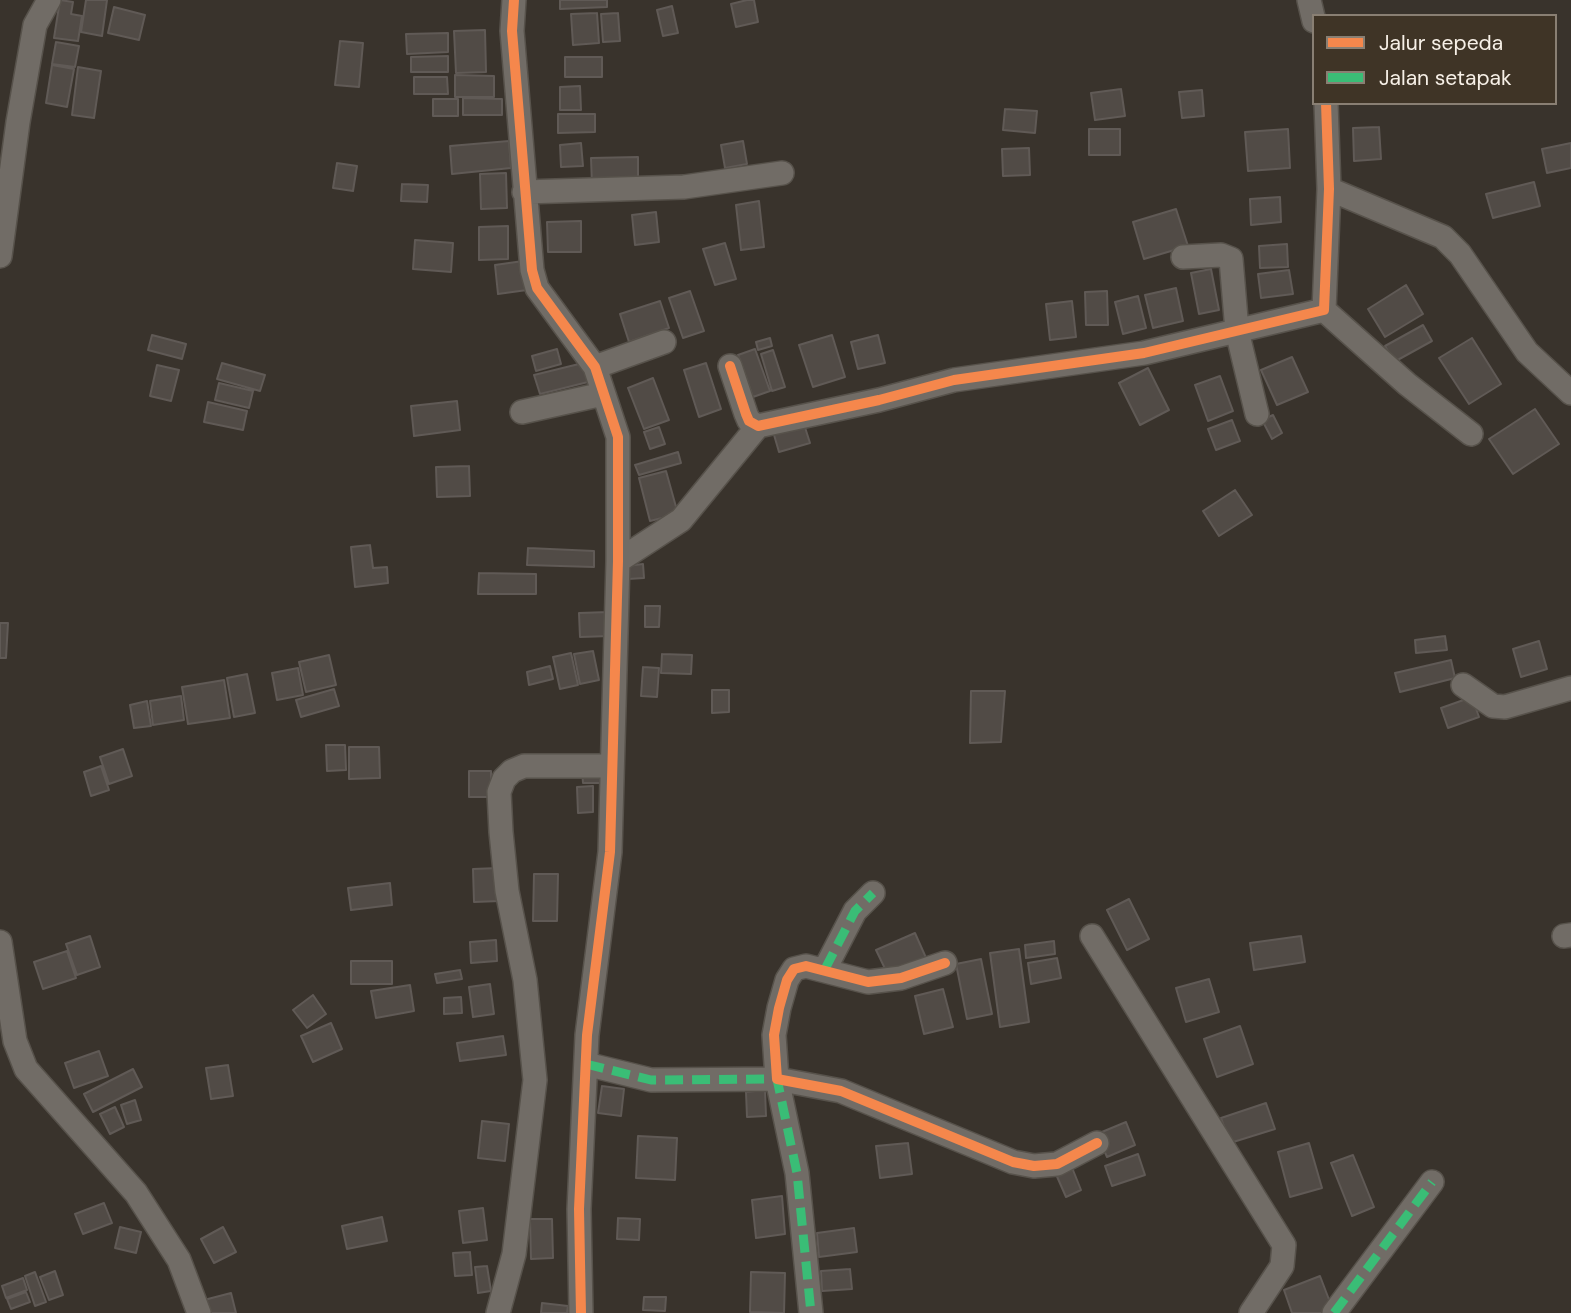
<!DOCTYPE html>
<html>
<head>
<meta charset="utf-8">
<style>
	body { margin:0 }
	#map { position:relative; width:1571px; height:1313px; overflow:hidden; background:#39332c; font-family:"DM Sans",sans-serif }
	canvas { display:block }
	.legend { position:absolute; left:1312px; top:14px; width:245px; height:91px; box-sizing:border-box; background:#3f3426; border:2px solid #897f73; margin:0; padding:9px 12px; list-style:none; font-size:21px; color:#f7f0e7 }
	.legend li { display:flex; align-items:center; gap:14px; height:35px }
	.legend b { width:35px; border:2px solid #897f73 }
</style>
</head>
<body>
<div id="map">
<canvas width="1571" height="1313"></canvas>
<ul class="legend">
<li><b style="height:9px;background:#f5874c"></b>Jalur sepeda</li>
<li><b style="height:9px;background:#3abd76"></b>Jalan setapak</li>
</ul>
</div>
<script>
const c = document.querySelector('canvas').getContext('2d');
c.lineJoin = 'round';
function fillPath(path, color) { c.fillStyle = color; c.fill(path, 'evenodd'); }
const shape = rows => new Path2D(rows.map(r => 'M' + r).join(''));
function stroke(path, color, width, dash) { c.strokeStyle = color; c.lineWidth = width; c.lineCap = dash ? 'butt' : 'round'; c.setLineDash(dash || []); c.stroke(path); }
const building = shape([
	[60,0,73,2,71,14,82,16,78,41,54,38,60,0],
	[86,0,107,0,102,36,81,32,86,0],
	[560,0,607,0,607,7,560,9,560,0],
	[747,0,754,0,758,22,736,27,731,4,747,0],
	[672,6,678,33,663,36,657,10,672,6],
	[114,7,145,15,139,40,108,33,114,7],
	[597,13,599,43,573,45,571,14,597,13],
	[618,13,620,41,603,42,601,14,618,13],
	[485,30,486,72,456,73,454,31,485,30],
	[448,33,448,52,407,54,406,34,448,33],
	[340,41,363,43,359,87,335,85,340,41],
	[56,42,79,46,75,67,52,64,56,42],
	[448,56,448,72,411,72,411,57,448,56],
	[565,57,602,57,602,77,565,77,565,57],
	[52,65,74,69,67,107,46,103,52,65],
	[78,67,101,71,94,118,72,115,78,67],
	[455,75,494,76,494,97,455,97,455,75],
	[414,77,447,77,448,94,414,94,414,77],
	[580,86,581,110,560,110,560,87,580,86],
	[1121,89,1125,116,1095,120,1091,93,1121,89],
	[1202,90,1204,116,1182,118,1179,92,1202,90],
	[463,98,502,99,502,115,463,115,463,98],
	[433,99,458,99,458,116,433,116,433,99],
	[1005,109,1037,111,1035,133,1003,130,1005,109],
	[558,114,595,114,595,132,558,133,558,114],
	[1379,127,1381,159,1354,161,1353,128,1379,127],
	[1089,129,1120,129,1120,155,1089,155,1089,129],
	[1288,129,1290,168,1248,171,1245,132,1288,129],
	[509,141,511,168,452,174,450,146,509,141],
	[743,141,747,164,725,168,721,145,743,141],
	[581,143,583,166,561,167,560,145,581,143],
	[1571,143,1571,168,1547,173,1542,149,1571,143],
	[1029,148,1030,175,1003,176,1002,149,1029,148],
	[638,157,638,184,592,185,591,158,638,157],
	[337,163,357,166,353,191,333,188,337,163],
	[506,173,507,208,481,209,480,174,506,173],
	[1534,182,1540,206,1493,218,1486,194,1534,182],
	[402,184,428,185,427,202,401,201,402,184],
	[1280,197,1281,222,1251,225,1250,199,1280,197],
	[759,201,764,247,741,250,736,205,759,201],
	[1176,209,1188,246,1144,259,1133,222,1176,209],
	[656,212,659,242,635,245,632,215,656,212],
	[581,221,581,252,548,252,547,222,581,221],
	[508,226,508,259,479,260,479,227,508,226],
	[415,240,453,243,451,272,413,269,415,240],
	[725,243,736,279,715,285,703,249,725,243],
	[1287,244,1288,267,1260,268,1259,246,1287,244],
	[523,261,527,290,498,294,495,265,523,261],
	[1211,269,1219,310,1199,314,1191,273,1211,269],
	[1289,270,1293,294,1261,298,1258,274,1289,270],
	[1406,285,1423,314,1385,337,1368,309,1406,285],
	[1176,288,1183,321,1153,328,1145,295,1176,288],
	[690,291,704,331,683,338,669,298,690,291],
	[1107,291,1108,325,1086,325,1085,292,1107,291],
	[1138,296,1146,328,1123,334,1115,302,1138,296],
	[660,301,669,328,629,342,620,314,660,301],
	[1072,301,1076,337,1050,340,1046,304,1072,301],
	[1423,325,1432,341,1394,362,1385,346,1423,325],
	[152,335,186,344,182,359,148,350,152,335],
	[832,335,845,377,813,387,799,345,832,335],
	[878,335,885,363,858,369,851,342,878,335],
	[770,338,772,346,758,350,756,342,770,338],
	[1472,338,1501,384,1469,404,1439,358,1472,338],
	[557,349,561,364,536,371,532,356,557,349],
	[755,349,770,391,753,397,738,355,755,349],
	[773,350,785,387,772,391,761,354,773,350],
	[1292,357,1308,392,1277,405,1261,370,1292,357],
	[222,363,265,375,260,391,217,379,222,363],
	[583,363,588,382,540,394,534,375,583,363],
	[706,363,721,409,699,417,684,370,706,363],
	[157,365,179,370,171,401,150,396,157,365],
	[1148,368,1169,410,1140,425,1119,383,1148,368],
	[1220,376,1233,411,1208,421,1195,385,1220,376],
	[653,378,669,420,644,429,628,388,653,378],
	[219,383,253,391,249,408,215,400,219,383],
	[457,401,460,430,414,436,411,406,457,401],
	[208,402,247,411,243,430,204,422,208,402],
	[1535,409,1559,444,1513,474,1489,439,1535,409],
	[1273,415,1282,433,1272,439,1262,420,1273,415],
	[802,418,810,443,779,452,772,428,802,418],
	[1232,420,1240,441,1216,450,1208,429,1232,420],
	[659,427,665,444,650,449,644,432,659,427],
	[678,452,681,463,639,475,635,465,678,452],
	[469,466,470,496,437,497,436,467,469,466],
	[666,471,678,514,650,521,639,478,666,471],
	[1235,490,1252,515,1219,536,1203,511,1235,490],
	[370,545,373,568,387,567,388,583,355,587,351,547,370,545],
	[528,548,594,551,594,567,527,565,528,548],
	[643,564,644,578,628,579,627,566,643,564],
	[479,573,536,574,536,594,478,594,479,573],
	[645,606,660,606,659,627,645,627,645,606],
	[609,612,610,636,580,637,579,613,609,612],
	[0,623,8,623,6,658,0,658,0,623],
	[1445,636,1447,650,1416,653,1415,640,1445,636],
	[1539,641,1547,669,1521,677,1513,649,1539,641],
	[593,651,599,680,580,684,574,654,593,651],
	[571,653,578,685,560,689,553,657,571,653],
	[662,654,692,655,691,674,661,673,662,654],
	[329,655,336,685,306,692,299,662,329,655],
	[1451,660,1455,678,1400,692,1395,673,1451,660],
	[550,666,553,679,529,685,527,672,550,666],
	[643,667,659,668,657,697,641,696,643,667],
	[298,668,303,695,277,700,272,673,298,668],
	[247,674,255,713,234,717,227,678,247,674],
	[224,680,230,718,188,724,182,687,224,680],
	[334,689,339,706,301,717,296,700,334,689],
	[712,690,729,690,729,712,712,713,712,690],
	[971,691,1005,691,1001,742,970,743,971,691],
	[181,696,184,720,153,725,150,701,181,696],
	[1472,697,1479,717,1448,728,1441,708,1472,697],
	[147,701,151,726,134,728,130,705,147,701],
	[326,745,345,745,346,770,327,771,326,745],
	[349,747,379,747,380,778,349,779,349,747],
	[123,749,132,776,109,784,100,757,123,749],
	[101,766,109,790,91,796,84,772,101,766],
	[582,770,605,770,605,783,583,783,582,770],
	[469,771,491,771,491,797,469,797,469,771],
	[593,786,593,812,578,813,577,787,593,786],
	[499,868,500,901,474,902,473,869,499,868],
	[534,874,558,874,557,921,533,921,534,874],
	[390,883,392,905,351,910,348,888,390,883],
	[1129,899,1149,939,1127,950,1107,910,1129,899],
	[915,933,927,960,889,977,876,950,915,933],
	[90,936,100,967,77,975,66,944,90,936],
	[1301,936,1305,962,1254,970,1250,943,1301,936],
	[496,940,497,961,471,963,470,942,496,940],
	[1054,941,1055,954,1026,958,1025,945,1054,941],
	[1019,949,1029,1022,1000,1027,990,953,1019,949],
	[67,951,76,978,43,989,34,962,67,951],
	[1057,958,1061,978,1031,984,1028,963,1057,958],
	[981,959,992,1014,967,1019,956,964,981,959],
	[351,961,392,961,392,984,351,984,351,961],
	[460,970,462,979,437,983,435,974,460,970],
	[1209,979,1219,1012,1186,1022,1176,988,1209,979],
	[490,984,494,1014,473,1017,469,987,490,984],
	[410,985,414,1011,376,1018,371,991,410,985],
	[943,989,953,1027,924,1034,915,996,943,989],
	[313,995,326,1014,307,1028,293,1010,313,995],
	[461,997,462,1013,444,1014,444,998,461,997],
	[331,1023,342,1049,313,1062,301,1036,331,1023],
	[1240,1026,1253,1064,1217,1077,1204,1039,1240,1026],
	[503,1036,506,1055,460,1061,457,1043,503,1036],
	[99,1051,108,1076,74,1088,65,1063,99,1051],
	[228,1065,233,1096,211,1099,206,1068,228,1065],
	[133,1069,142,1087,93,1112,84,1094,133,1069],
	[602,1086,624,1089,621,1116,598,1113,602,1086],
	[765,1090,766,1116,747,1117,746,1092,765,1090],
	[135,1100,141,1120,127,1124,121,1105,135,1100],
	[1266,1103,1275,1129,1230,1143,1221,1118,1266,1103],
	[115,1107,124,1127,110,1134,100,1114,115,1107],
	[482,1121,509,1124,505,1161,478,1158,482,1121],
	[1126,1122,1135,1145,1107,1157,1097,1134,1126,1122],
	[638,1136,677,1138,675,1180,636,1178,638,1136],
	[908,1143,912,1174,880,1178,876,1146,908,1143],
	[1309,1143,1322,1188,1290,1197,1278,1152,1309,1143],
	[1138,1154,1145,1175,1112,1186,1105,1166,1138,1154],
	[1353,1155,1374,1207,1352,1216,1331,1163,1353,1155],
	[1071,1165,1081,1190,1066,1197,1055,1172,1071,1165],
	[782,1196,785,1234,756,1238,752,1200,782,1196],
	[104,1203,112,1223,83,1234,75,1214,104,1203],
	[483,1208,487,1240,463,1243,459,1211,483,1208],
	[382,1217,387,1241,347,1249,342,1226,382,1217],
	[618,1218,640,1219,639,1240,617,1239,618,1218],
	[530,1219,552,1219,553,1258,531,1259,530,1219],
	[120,1227,141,1232,136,1253,115,1248,120,1227],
	[223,1227,236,1252,214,1263,201,1239,223,1227],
	[854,1228,857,1252,819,1257,817,1233,854,1228],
	[470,1252,472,1275,455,1276,453,1253,470,1252],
	[487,1266,491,1291,478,1293,475,1267,487,1266],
	[850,1269,852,1289,822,1291,821,1271,850,1269],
	[55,1271,63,1295,49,1300,40,1277,55,1271],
	[35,1272,46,1302,35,1306,25,1276,35,1272],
	[751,1272,785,1273,784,1313,750,1312,751,1272],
	[1320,1276,1333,1310,1327,1313,1292,1313,1284,1290,1320,1276],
	[23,1278,27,1290,6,1298,2,1286,23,1278],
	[26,1292,30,1302,11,1309,7,1299,26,1292],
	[231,1293,236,1313,207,1313,204,1300,231,1293],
	[644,1297,666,1297,665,1311,643,1310,644,1297],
	[542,1303,568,1306,567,1313,541,1313,542,1303]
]);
const minor = shape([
	[514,0,512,31,532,270,537,288,595,367,618,437,618,561,610,852,587,1035,579,1209,581,1313],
	[1309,0,1314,21],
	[1329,189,1443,237,1460,254,1527,352,1571,393],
	[524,192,684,187,782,173],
	[0,256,18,122,35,25,49,0],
	[1183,257,1221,255,1231,259,1237,331,1257,414],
	[1324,310,1407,384,1471,434],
	[730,366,746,414,749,421,758,426,879,400,954,380,1144,353,1324,310,1329,189,1326,103],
	[595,367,664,342],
	[522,412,603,394],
	[618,561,681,520,758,426],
	[1463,685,1493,706,1505,707,1571,688],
	[1092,936,1284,1245,1282,1266,1251,1313],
	[1564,936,1571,935],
	[0,942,15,1041,26,1069,136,1193,179,1260,199,1313],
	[945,963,901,978,868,982,806,966,794,969,787,980,779,1008,774,1035,777,1079,841,1091,1013,1162,1034,1166,1057,1164,1097,1143],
	[825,969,855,911,873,893],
	[586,1064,651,1080,777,1079,797,1173,811,1313],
	[498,1313,514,1254,535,1080,525,980,507,891,501,832,499,792,504,779,512,771,524,766,611,766],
	[1334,1313,1432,1182]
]);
const quiet = shape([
	[825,969,855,911,873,893],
	[586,1064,651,1080,777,1079,797,1173,811,1313],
	[1334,1313,1432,1182]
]);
const cycleway = shape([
	[514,0,512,31,532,270,537,288,595,367,618,437,618,561,610,852,587,1035,579,1209,581,1313],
	[730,366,746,414,749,421,758,426,879,400,954,380,1144,353,1324,310,1329,189,1326,103],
	[945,963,901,978,868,982,806,966,794,969,787,980,779,1008,774,1035,777,1079,841,1091,1013,1162,1034,1166,1057,1164,1097,1143]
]);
fillPath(building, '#514b46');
stroke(building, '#605a56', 2);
stroke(minor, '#57524b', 26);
stroke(minor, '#716c66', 23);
stroke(quiet, '#3abd76', 9, [18, 9]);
stroke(cycleway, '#f5874c', 10);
</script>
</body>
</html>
